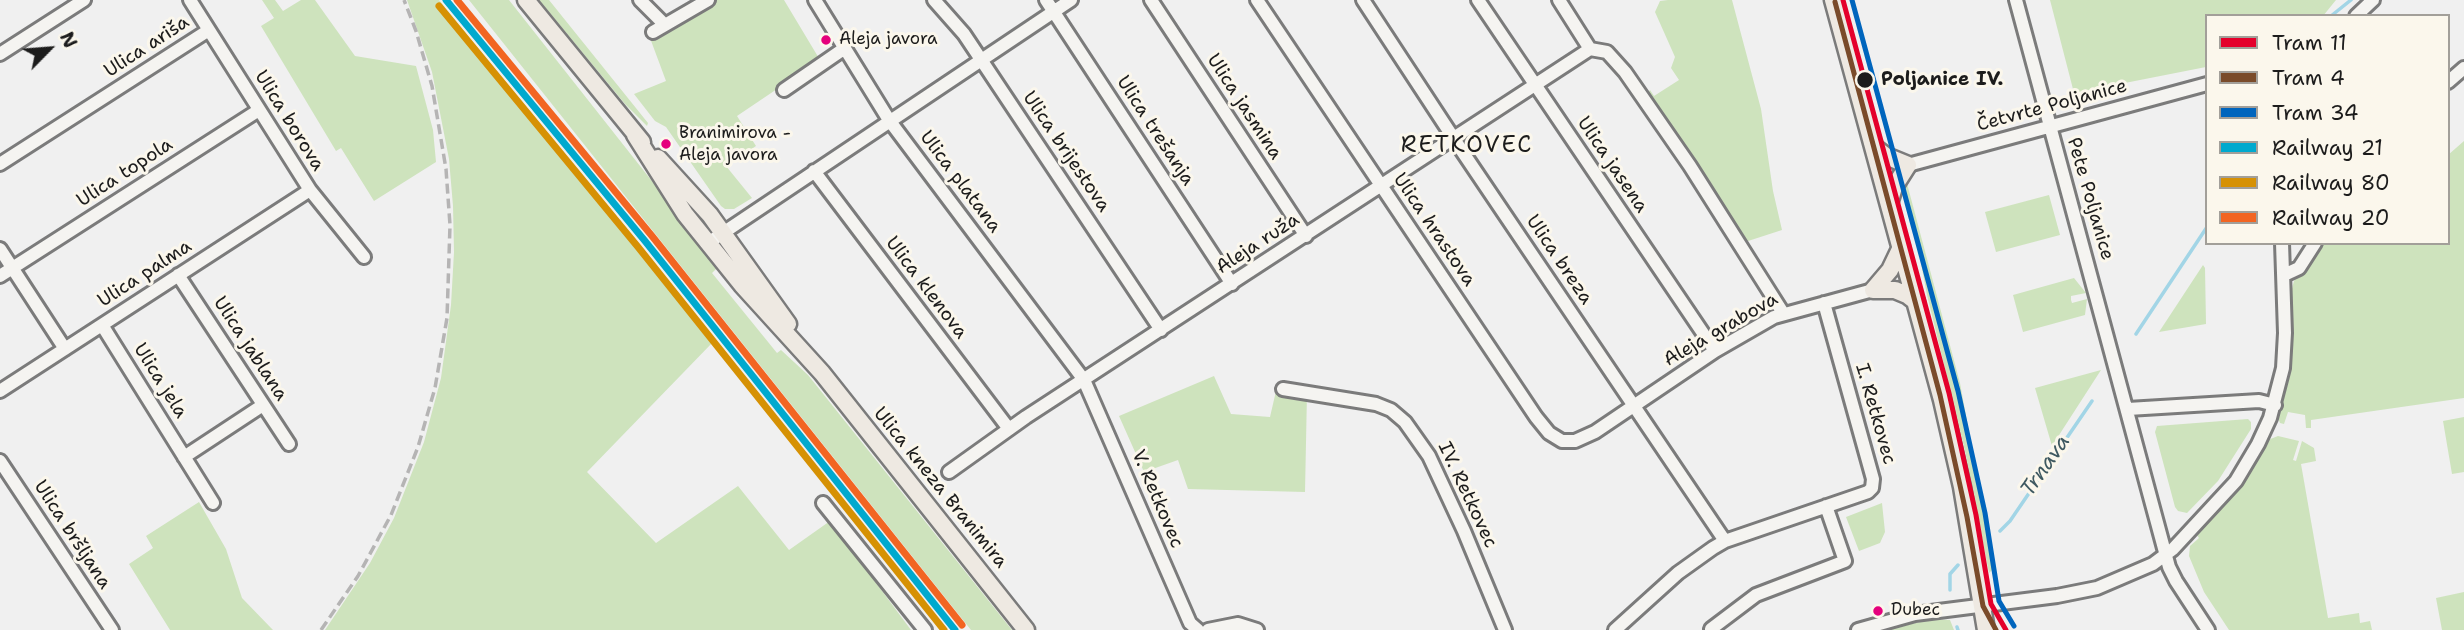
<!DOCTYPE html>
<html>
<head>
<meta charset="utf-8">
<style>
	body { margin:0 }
	#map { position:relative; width:2464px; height:630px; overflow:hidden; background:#f0f0f0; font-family:"Shantell Sans",sans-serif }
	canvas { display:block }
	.legend { position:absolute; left:2205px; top:14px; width:245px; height:231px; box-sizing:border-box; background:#fbf7ec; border:2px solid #a29f99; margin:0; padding:9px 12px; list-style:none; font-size:21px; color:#1c1c1c }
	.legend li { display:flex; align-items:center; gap:14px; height:35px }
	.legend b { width:35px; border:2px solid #a29f99 }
	.north { position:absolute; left:14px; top:14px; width:70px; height:70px; -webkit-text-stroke:5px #fbf7ec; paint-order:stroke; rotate:65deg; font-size:19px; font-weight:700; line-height:28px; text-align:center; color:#1c1c1c }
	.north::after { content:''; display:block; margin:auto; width:24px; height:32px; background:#1c1c1c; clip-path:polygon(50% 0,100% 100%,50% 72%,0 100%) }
</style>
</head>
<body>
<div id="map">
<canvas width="2464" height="630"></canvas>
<ul class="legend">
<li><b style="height:9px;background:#e4002b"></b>Tram 11</li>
<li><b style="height:9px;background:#7a4b2a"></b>Tram 4</li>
<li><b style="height:9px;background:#0065bd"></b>Tram 34</li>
<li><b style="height:9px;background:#00a9ce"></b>Railway 21</li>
<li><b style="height:9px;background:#d69104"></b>Railway 80</li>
<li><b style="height:9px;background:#f26522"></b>Railway 20</li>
</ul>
<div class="north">N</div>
</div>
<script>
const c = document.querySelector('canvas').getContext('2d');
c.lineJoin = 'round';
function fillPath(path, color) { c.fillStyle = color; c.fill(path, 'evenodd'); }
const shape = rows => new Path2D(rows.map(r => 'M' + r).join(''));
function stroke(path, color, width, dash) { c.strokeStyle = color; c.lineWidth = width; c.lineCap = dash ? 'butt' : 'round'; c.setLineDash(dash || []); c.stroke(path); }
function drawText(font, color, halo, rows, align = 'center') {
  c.font = font + ' "Shantell Sans",sans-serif'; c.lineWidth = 6; c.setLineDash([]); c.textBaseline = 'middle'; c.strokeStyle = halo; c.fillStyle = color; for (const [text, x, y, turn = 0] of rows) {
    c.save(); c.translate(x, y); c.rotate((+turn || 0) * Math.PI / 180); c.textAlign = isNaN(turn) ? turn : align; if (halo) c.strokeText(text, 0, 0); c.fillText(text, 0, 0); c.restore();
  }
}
const green = shape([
	[262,0,275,0,283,11,301,0,315,0,355,56,416,66,433,130,436,162,374,201,341,148,336,151,261,26,274,18],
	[407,0,439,0,714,341,587,472,656,543,738,486,789,550,830,521,911,630,325,630,370,563,394,518,424,442,441,378,451,305,454,252,453,206,449,159,432,72],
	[469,0,509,0,719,266,712,273,777,353,781,350,808,375,1012,630,971,630],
	[539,0,549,0,648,123,647,126,625,104],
	[715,0,784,0,820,60,737,116,756,146,726,166,752,198,734,209,725,209,721,206,666,127,655,121,634,94,666,81,650,38],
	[1668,0,1732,0,1761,109,1773,191,1782,230,1745,242,1646,97,1650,90,1654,96,1679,80,1671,68,1675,57,1655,12,1660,1],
	[2050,0,2336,0,2323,16,2207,16,2207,80,2206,67,2074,93],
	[2464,141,2464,398,2311,420,2311,428,2306,428,2305,415,2288,412,2284,424,2280,423,2278,417,2288,378,2291,347,2291,292,2294,281,2321,243,2448,243,2448,155],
	[1905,176,1960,383,1994,568,1989,573,1965,451,1927,295,1917,242,1903,191,1903,182],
	[2049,195,2060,235,1996,252,1985,212],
	[2203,265,2205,268,2206,324,2159,332],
	[2074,278,2086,293,2071,296,2071,300,2072,303,2087,299,2085,315,2023,332,2013,295],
	[2101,370,2052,446,2035,388],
	[1214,376,1231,414,1270,417,1276,391,1307,393,1305,492,1188,489,1178,460,1144,472,1119,416],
	[2464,417,2464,472,2452,474,2443,421],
	[2248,419,2251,422,2251,429,2218,481,2187,513,2178,511,2175,507,2155,432,2157,426],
	[2278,436,2299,441,2293,460,2296,461,2302,441,2314,448,2316,461,2301,464,2328,618,2359,613,2360,623,2370,621,2372,630,2229,630,2204,592,2189,556,2190,546,2199,538,2196,534,2240,487,2268,440],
	[199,502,226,549,242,598,273,630,170,630,129,564,153,548,146,536],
	[1882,503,1885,532,1880,543,1859,551,1846,517],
	[2464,592,2464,630,2442,630,2436,598],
	[1933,619,1950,620,1954,630,1886,630]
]);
const stream = shape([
	[2331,16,2351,0],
	[2136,334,2207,227],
	[2000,531,2010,521,2092,401],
	[1950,590,1950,574,1958,565],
	[1957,627,1958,630]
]);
const minor = shape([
	[190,0,310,190,364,257],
	[640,0,665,25],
	[815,0,889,120,1084,380,1190,623,1198,630],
	[934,0,964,34,1161,330],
	[1046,0,1232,284],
	[1151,0,1306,236],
	[1257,0,1536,417,1549,433,1562,441,1575,441,1595,432,1715,351,1774,317,1873,290],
	[1363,0,1462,151,1725,541],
	[1478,0,1715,351],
	[1559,0,1590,49],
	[2016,0,2169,567,2176,581,2208,630],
	[2356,16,2373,0],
	[653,32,708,0],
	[0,54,84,0],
	[2448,82,2464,68],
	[784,90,845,48],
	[0,164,209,30],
	[1908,165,2207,84],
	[814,171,1009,429],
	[708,243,1071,0],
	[0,249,65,349],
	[178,275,289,444],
	[2284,275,2299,268,2315,243],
	[0,276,259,110],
	[102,325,213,503],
	[1283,389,1376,404,1391,410,1405,422,1429,456,1464,531,1505,630],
	[0,391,310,190],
	[2128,409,2259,401,2275,405],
	[184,457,263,405],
	[0,461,112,630],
	[949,472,1026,417,1590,49,1607,52,1625,72,1690,166,1783,313],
	[823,503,925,630],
	[1711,629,1756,595,1845,561,1826,506],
	[1208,630,1238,624,1257,630],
	[1615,630,1678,573,1713,548,1725,541,1868,492,1872,488,1873,479,1824,303],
	[1858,630,1915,614,2057,596,2097,588,2153,564,2173,549,2236,481,2258,444,2270,418,2283,368,2285,333,2282,243]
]);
const major = shape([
	[526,0,642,142],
	[1833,0,1942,400,1962,487,1986,630],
	[635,135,685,214,742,285,822,373,1026,630],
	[1873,146,1886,156,1908,165,1894,187,1889,204],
	[658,158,710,215,788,324],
	[1873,290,1890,270,1901,247],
	[1873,290,1895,290,1907,295,1916,302]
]);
const rail = shape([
	[321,630,358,576,391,515,418,447,435,388,447,318,450,225,446,169,432,86,416,31,404,0]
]);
const rail1 = shape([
	[446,0,645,241,955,630]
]);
const rail2 = shape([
	[439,6,638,247,944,630]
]);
const rail3 = shape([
	[457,0,652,236,962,625]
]);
const tram1 = shape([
	[1843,0,1949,393,1976,515,1991,604,2006,630]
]);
const tram2 = shape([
	[1835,2,1940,395,1967,517,1983,606,1996,630]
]);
const tram3 = shape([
	[1852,0,1958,391,1985,513,1999,601,2014,626]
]);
const markers = [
	[826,40,6,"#e5007d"],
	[1865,80,9,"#1c1c1c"],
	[666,144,6,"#e5007d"],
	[1878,611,6,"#e5007d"]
];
const busNames = [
	["Aleja javora",839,40],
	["Branimirova -",679,134],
	["Aleja javora",679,156],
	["Dubec",1891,611]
];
const streetNames = [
	["Ulica ariša",147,47,-33],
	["Četvrte Poljanice",2052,106,-15],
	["Ulica jasmina",1244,107,57],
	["Ulica borova",289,121,58],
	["Ulica trešanja",1155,131,57],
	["Ulica brijestova",1066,152,56],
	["Ulica jasena",1612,165,56],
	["Ulica topola",125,173,-33],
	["Ulica platana",960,182,53],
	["Pete Poljanice",2090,199,74],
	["Ulica hrastova",1434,230,56],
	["Aleja ruža",1258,244,-33],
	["Ulica breza",1559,260,56],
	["Ulica palma",145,274,-33],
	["Ulica klenova",926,288,53],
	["Aleja grabova",1721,330,-30],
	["Ulica jablana",250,349,57],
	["Ulica jela",160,381,58],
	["I. Retkovec",1875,414,74],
	["Ulica kneza Branimira",940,488,51],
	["IV. Retkovec",1467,495,65],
	["V. Retkovec",1157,499,67],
	["Ulica bršljana",72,535,57]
];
const stopNames = [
	["Poljanice IV.",1881,80]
];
const waterNames = [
	["Trnava",2046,466,-55]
];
const quarterNames = [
	["RETKOVEC",1467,146]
];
fillPath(green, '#cee3bd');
stroke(stream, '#a2d5e6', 3.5);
stroke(minor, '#7b7b7b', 18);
stroke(major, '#7b7b7b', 21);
stroke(minor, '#f5f4f1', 12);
stroke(major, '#eee9e2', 16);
stroke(rail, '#b5b4b4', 3.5, [10, 5]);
stroke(rail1, '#00a9ce', 7);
stroke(rail2, '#d69104', 7);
stroke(rail3, '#f26522', 7);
stroke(tram1, '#e4002b', 5);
stroke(tram2, '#7a4b2a', 5);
stroke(tram3, '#0065bd', 5);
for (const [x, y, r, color] of markers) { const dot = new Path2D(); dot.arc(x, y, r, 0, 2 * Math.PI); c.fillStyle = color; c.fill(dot); stroke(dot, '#fbf7ec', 2.5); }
drawText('17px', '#1c1c1c', '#fbf7ec', busNames, 'left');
drawText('19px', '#1c1c1c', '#fbf7ec', streetNames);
drawText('bold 19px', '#1c1c1c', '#fbf7ec', stopNames, 'left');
drawText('italic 21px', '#3f5961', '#fbf7ec', waterNames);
c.letterSpacing = '2px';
drawText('23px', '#1c1c1c', '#fbf7ec', quarterNames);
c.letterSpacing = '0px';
</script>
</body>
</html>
